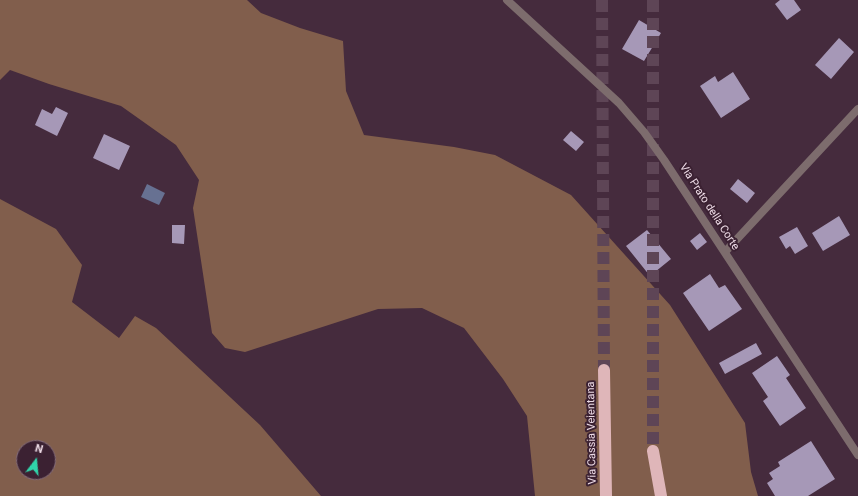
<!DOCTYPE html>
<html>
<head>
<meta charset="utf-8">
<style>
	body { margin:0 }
	#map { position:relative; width:858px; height:496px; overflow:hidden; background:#452b3d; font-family:Roboto,sans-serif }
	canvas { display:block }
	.north { position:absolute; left:16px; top:440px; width:40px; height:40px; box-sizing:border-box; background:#3b2132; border:1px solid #826b7a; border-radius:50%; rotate:16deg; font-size:11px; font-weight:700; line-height:16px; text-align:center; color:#eddbe6 }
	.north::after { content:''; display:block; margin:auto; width:14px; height:18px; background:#30d4aa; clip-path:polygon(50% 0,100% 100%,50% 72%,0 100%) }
</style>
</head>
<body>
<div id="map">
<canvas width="858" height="496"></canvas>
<div class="north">N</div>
</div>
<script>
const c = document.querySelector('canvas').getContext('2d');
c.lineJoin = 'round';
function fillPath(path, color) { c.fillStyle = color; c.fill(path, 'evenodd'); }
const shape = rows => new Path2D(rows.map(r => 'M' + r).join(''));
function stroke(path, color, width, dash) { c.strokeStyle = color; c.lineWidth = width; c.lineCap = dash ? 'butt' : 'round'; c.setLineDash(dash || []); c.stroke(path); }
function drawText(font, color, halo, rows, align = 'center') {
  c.font = font + ' Roboto,sans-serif'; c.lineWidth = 4; c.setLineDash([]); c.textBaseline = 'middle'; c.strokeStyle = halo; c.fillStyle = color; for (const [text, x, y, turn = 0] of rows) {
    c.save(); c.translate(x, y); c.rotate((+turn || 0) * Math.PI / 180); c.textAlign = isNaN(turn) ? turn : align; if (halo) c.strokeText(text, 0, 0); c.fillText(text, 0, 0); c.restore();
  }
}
const forest = shape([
	[0,0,247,0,261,13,300,28,343,41,346,91,364,135,454,147,495,155,571,195,670,305,745,423,751,472,758,496,535,496,527,416,503,379,464,328,422,308,378,309,245,352,225,348,212,333,193,208,199,180,176,145,121,106,49,84,10,70,0,80],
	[0,199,56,229,82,265,72,302,119,338,135,316,156,328,260,425,321,496,0,496],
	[24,448,48,448,48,472,24,472]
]);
const water = shape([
	[147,184,165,193,159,205,141,197]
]);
const building = shape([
	[780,0,794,0,801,10,787,20,775,4],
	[639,20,661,33,644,61,622,49],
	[839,38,854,52,831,79,815,65],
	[733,72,750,99,721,118,700,86,715,76,718,82],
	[56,107,68,113,57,136,35,125,42,109,52,114],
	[571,131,584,142,576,151,563,140],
	[104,134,130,146,119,170,93,158],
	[738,179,755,193,747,203,730,189],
	[839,216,850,235,823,251,812,233],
	[172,225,185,225,184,244,172,243],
	[797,227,808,246,795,254,790,246,786,249,779,237],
	[647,230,671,259,650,276,626,246],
	[700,233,707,242,697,250,690,241],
	[710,274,719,288,725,285,742,309,709,331,683,293],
	[756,343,762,354,725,374,719,363],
	[777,356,790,375,786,378,806,408,780,426,763,401,768,397,752,373],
	[811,441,835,479,808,496,775,496,767,483,773,479,769,473,780,466,778,462]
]);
const highwayTunnel = shape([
	[602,0,604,370],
	[653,0,653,451]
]);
const street = shape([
	[507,0,619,103,644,132,664,160,858,455],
	[725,252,858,109]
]);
const highway = shape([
	[604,370,606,496],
	[653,451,661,496]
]);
const streetNames = [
	["Via Prato della Corte",709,207,57],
	["Via Cassia Veientana",592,433,-91]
];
fillPath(forest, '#815e4c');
fillPath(water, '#677192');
fillPath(building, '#a698b7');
stroke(highwayTunnel, '#5e4556', 12, [12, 6]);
stroke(street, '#7d6c6d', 8);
stroke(highway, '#dfb6b9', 12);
drawText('11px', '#eddbe6', '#3b2132', streetNames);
</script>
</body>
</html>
